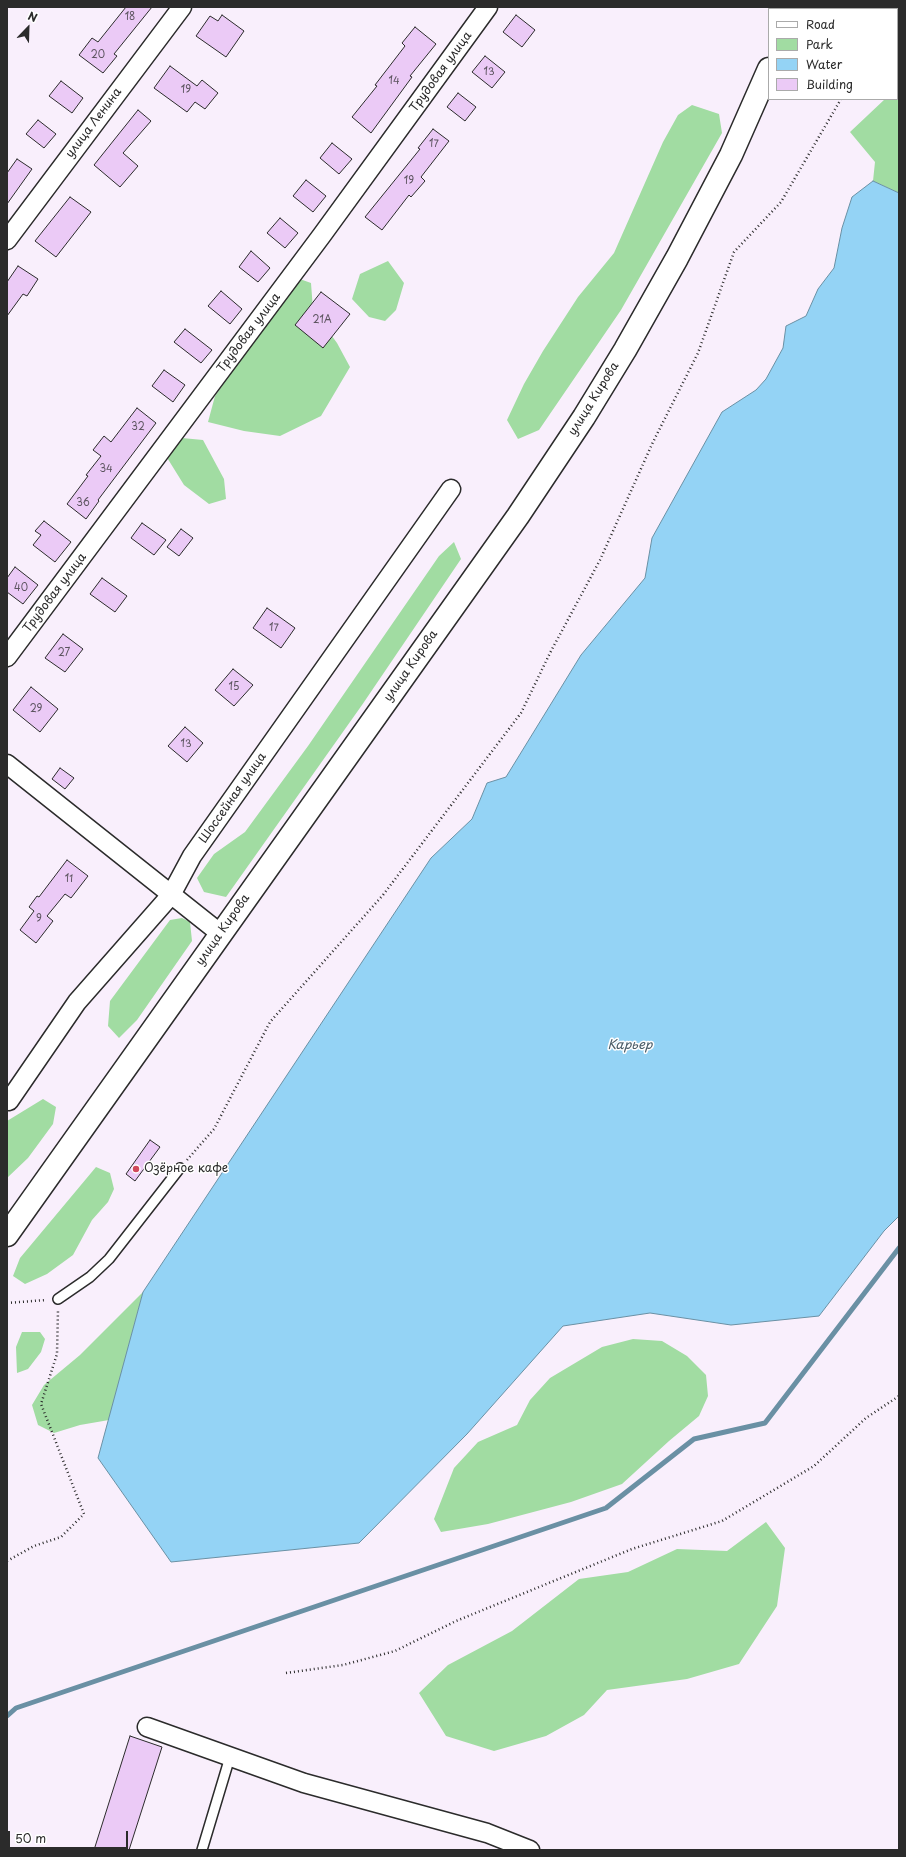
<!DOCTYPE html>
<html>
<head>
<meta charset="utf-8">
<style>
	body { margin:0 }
	#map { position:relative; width:906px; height:1857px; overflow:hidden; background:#f9effc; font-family:"Playpen Sans",sans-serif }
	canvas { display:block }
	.frame { position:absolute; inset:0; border:8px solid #2b2b2b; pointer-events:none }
	.legend { position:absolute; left:768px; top:8px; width:130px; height:92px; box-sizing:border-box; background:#fff; border:1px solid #aaa; margin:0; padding:5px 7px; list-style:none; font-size:12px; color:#2b2b2b }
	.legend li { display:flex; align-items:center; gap:8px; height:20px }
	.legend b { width:20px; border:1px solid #aaa }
	.north { position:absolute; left:8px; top:8px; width:40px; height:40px; -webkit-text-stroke:3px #fff; paint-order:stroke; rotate:23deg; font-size:11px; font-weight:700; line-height:16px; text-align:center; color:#2b2b2b }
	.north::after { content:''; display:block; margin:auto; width:14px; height:18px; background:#2b2b2b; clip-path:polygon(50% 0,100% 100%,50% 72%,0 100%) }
	.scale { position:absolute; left:8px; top:1831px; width:120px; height:18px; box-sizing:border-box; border:2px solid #2b2b2b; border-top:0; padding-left:5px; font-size:12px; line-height:14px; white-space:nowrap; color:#2b2b2b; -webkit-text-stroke:3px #fff; paint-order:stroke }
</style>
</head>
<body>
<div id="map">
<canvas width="906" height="1857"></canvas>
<div class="frame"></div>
<ul class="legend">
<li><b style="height:5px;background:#fff"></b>Road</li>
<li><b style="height:11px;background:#a1dca2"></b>Park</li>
<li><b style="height:11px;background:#94d3f5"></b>Water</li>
<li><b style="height:11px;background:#ebcaf6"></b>Building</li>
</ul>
<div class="north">N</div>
<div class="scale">50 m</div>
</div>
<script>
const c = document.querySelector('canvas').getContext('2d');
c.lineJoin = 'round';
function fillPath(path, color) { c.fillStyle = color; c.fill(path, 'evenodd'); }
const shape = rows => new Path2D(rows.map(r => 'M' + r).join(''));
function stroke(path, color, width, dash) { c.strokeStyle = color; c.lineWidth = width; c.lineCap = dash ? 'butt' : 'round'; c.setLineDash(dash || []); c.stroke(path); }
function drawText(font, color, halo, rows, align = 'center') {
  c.font = font + ' "Playpen Sans",sans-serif'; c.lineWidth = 3; c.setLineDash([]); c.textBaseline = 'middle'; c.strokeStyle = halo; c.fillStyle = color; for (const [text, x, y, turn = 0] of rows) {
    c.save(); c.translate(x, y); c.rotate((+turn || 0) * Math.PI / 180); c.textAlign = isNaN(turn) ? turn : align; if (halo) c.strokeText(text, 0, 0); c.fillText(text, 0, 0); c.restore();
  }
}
const green = shape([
	[899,95,899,193,873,181,875,162,850,132,885,99,897,99,897,96],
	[692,105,719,114,722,133,621,310,539,430,518,439,507,420,524,384,543,351,578,297,614,253,663,142,678,115],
	[388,261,404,283,396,310,385,321,369,317,352,299,360,274],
	[297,278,311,283,313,310,337,343,350,367,321,416,280,436,244,431,208,422,215,396],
	[182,438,203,440,224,479,226,499,209,504,184,485,166,456],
	[454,542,461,559,362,705,226,897,204,892,197,878,214,854,245,832,308,746,439,556],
	[182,918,190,922,192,941,137,1020,119,1038,108,1026,110,1001,170,920],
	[43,1099,56,1107,53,1124,28,1158,7,1178,7,1121],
	[96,1167,110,1173,114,1189,108,1202,92,1220,73,1255,47,1274,25,1284,13,1276,20,1258],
	[143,1292,109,1420,80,1425,54,1433,38,1425,32,1405,44,1385,80,1355],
	[22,1332,40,1332,45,1339,41,1352,28,1369,17,1373,16,1347],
	[633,1339,662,1341,687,1356,706,1375,708,1396,699,1416,669,1441,622,1484,571,1502,488,1524,441,1532,434,1519,454,1468,478,1442,517,1425,530,1400,550,1378,602,1347],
	[766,1522,785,1548,777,1606,739,1664,687,1679,607,1690,584,1715,546,1736,494,1751,446,1736,419,1693,448,1665,512,1631,579,1579,628,1572,677,1549,727,1551]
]);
const water = shape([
	[873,181,899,193,899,1216,884,1231,819,1316,731,1325,650,1313,563,1326,467,1434,359,1543,171,1562,98,1458,143,1292,431,858,472,819,487,783,506,777,581,655,645,578,652,538,722,412,756,390,766,379,783,348,786,326,806,316,818,289,834,268,842,228,852,197,873,181]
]);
const stream = shape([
	[7,1716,16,1708,606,1508,694,1439,765,1423,899,1248]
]);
const building = shape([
	[126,7,152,7,114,54,117,56,103,73,79,55,92,38,98,42,126,7],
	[222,15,244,31,226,57,196,36,210,16,218,21,222,15],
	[516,15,535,30,522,47,503,32,516,15],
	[415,27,436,44,410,76,412,77,371,133,352,117,377,86,375,85,405,46,402,43,415,27],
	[485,56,505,72,492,88,472,72,485,56],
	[170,66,197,86,202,80,218,93,205,109,195,102,187,112,154,88,170,66],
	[61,81,83,98,72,113,49,96,61,81],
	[458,93,476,107,465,121,447,107,458,93],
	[138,110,151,121,123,153,138,166,120,187,94,165,138,110],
	[38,120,56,134,44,148,26,134,38,120],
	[433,129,449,141,421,177,425,181,411,197,409,195,382,230,365,217,420,149,418,148,433,129],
	[332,143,352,159,339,174,320,158,332,143],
	[17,159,32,169,7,204,7,173,17,159],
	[306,180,326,196,313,212,293,196,306,180],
	[70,197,91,212,56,257,35,241,70,197],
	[280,218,298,233,285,248,267,233,280,218],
	[251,251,270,268,258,282,239,267,251,251],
	[18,266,38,279,27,296,23,294,7,316,7,282,18,266],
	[221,291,242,309,230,324,208,306,221,291],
	[321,292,350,314,323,348,295,325,321,292],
	[185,329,212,350,201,363,174,342,185,329],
	[164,370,185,385,173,402,152,386,164,370],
	[137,408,156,423,98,500,99,501,86,519,67,504,88,476,86,475,101,456,93,450,104,436,111,442,137,408],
	[44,521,71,542,55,562,33,545,41,535,35,531,44,521],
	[142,523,166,540,154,555,131,538,142,523],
	[181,529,193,538,179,556,167,547,181,529],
	[15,567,38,585,23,604,7,592,7,578,15,567],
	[102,578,127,596,115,612,90,594,102,578],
	[267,608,295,628,281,648,253,628,267,608],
	[63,634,83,649,65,672,45,658,63,634],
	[233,669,253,685,234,706,215,690,233,669],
	[31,687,58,709,40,732,13,710,31,687],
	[185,727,203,743,187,762,168,746,185,727],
	[60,768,74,778,65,789,52,779,60,768],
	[67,860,88,876,71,898,65,894,47,916,53,921,36,943,20,930,34,911,29,907,37,896,39,897,67,860],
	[150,1140,160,1147,135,1181,126,1174,150,1140],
	[130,1736,162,1747,129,1850,94,1850,130,1736]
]);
const path = shape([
	[897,29,899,27],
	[187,1160,214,1129,270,1022,383,895,521,713,550,653,600,560,653,442,698,353,734,252,781,202,841,99],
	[7,1303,46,1300],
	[7,1561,34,1546,61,1537,84,1514,41,1404,57,1354,58,1310],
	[286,1673,343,1665,395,1651,456,1621,632,1549,722,1521,814,1466,866,1418,899,1396]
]);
const lane = shape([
	[58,1299,90,1277,109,1259,180,1168],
	[202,1850,230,1757]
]);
const street = shape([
	[7,240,182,7],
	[7,657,322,235,488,7],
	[7,764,221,934],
	[9,1101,77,1002,171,895,192,856,451,489],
	[147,1727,304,1783,487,1833,530,1850]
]);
const secondary = shape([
	[793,9,794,7],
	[7,1235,518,516,584,417,625,350,677,258,731,155,769,69]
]);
const markers = [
	[136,1169,4,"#d1495b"]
];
const numberNames = [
	["18",130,17],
	["20",98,55],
	["13",489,72],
	["14",394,81],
	["19",186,90],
	["17",434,144],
	["19",409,181],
	["21А",322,320],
	["32",138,427],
	["34",106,469],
	["36",83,503],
	["40",21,588],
	["17",274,628],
	["27",64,653],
	["15",234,687],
	["29",36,709],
	["13",186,744],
	["11",69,879],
	["9",39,919]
];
const streetNames = [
	["Трудовая улица",441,72,-54],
	["улица Ленина",94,123,-53],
	["Трудовая улица",249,333,-53],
	["улица Кирова",594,399,-58],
	["Трудовая улица",55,593,-53],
	["улица Кирова",411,666,-55],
	["Шоссейная улица",233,798,-55],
	["улица Кирова",223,930,-55]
];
const poiNames = [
	["Озёрное кафе",144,1169]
];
const waterNames = [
	["Карьер",630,1045]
];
fillPath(green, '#a1dca2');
fillPath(water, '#94d3f5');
stroke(water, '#6a90a4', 1);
stroke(stream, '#6a90a4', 5);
fillPath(building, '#ebcaf6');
stroke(building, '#2b2b2b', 1);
stroke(lane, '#2b2b2b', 12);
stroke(street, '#2b2b2b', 21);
stroke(secondary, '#2b2b2b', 25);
stroke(path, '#2b2b2b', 2.5, [1, 3]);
stroke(lane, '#fff', 9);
stroke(street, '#fff', 18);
stroke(secondary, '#fff', 22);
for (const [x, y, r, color] of markers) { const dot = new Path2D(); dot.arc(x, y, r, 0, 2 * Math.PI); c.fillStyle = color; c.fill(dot); stroke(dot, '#fff', 1.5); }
drawText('10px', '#5b535e', null, numberNames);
drawText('12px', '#2b2b2b', '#fff', streetNames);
drawText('12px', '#2b2b2b', '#fff', poiNames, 'left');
drawText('italic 13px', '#4a5d68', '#fff', waterNames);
</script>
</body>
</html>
